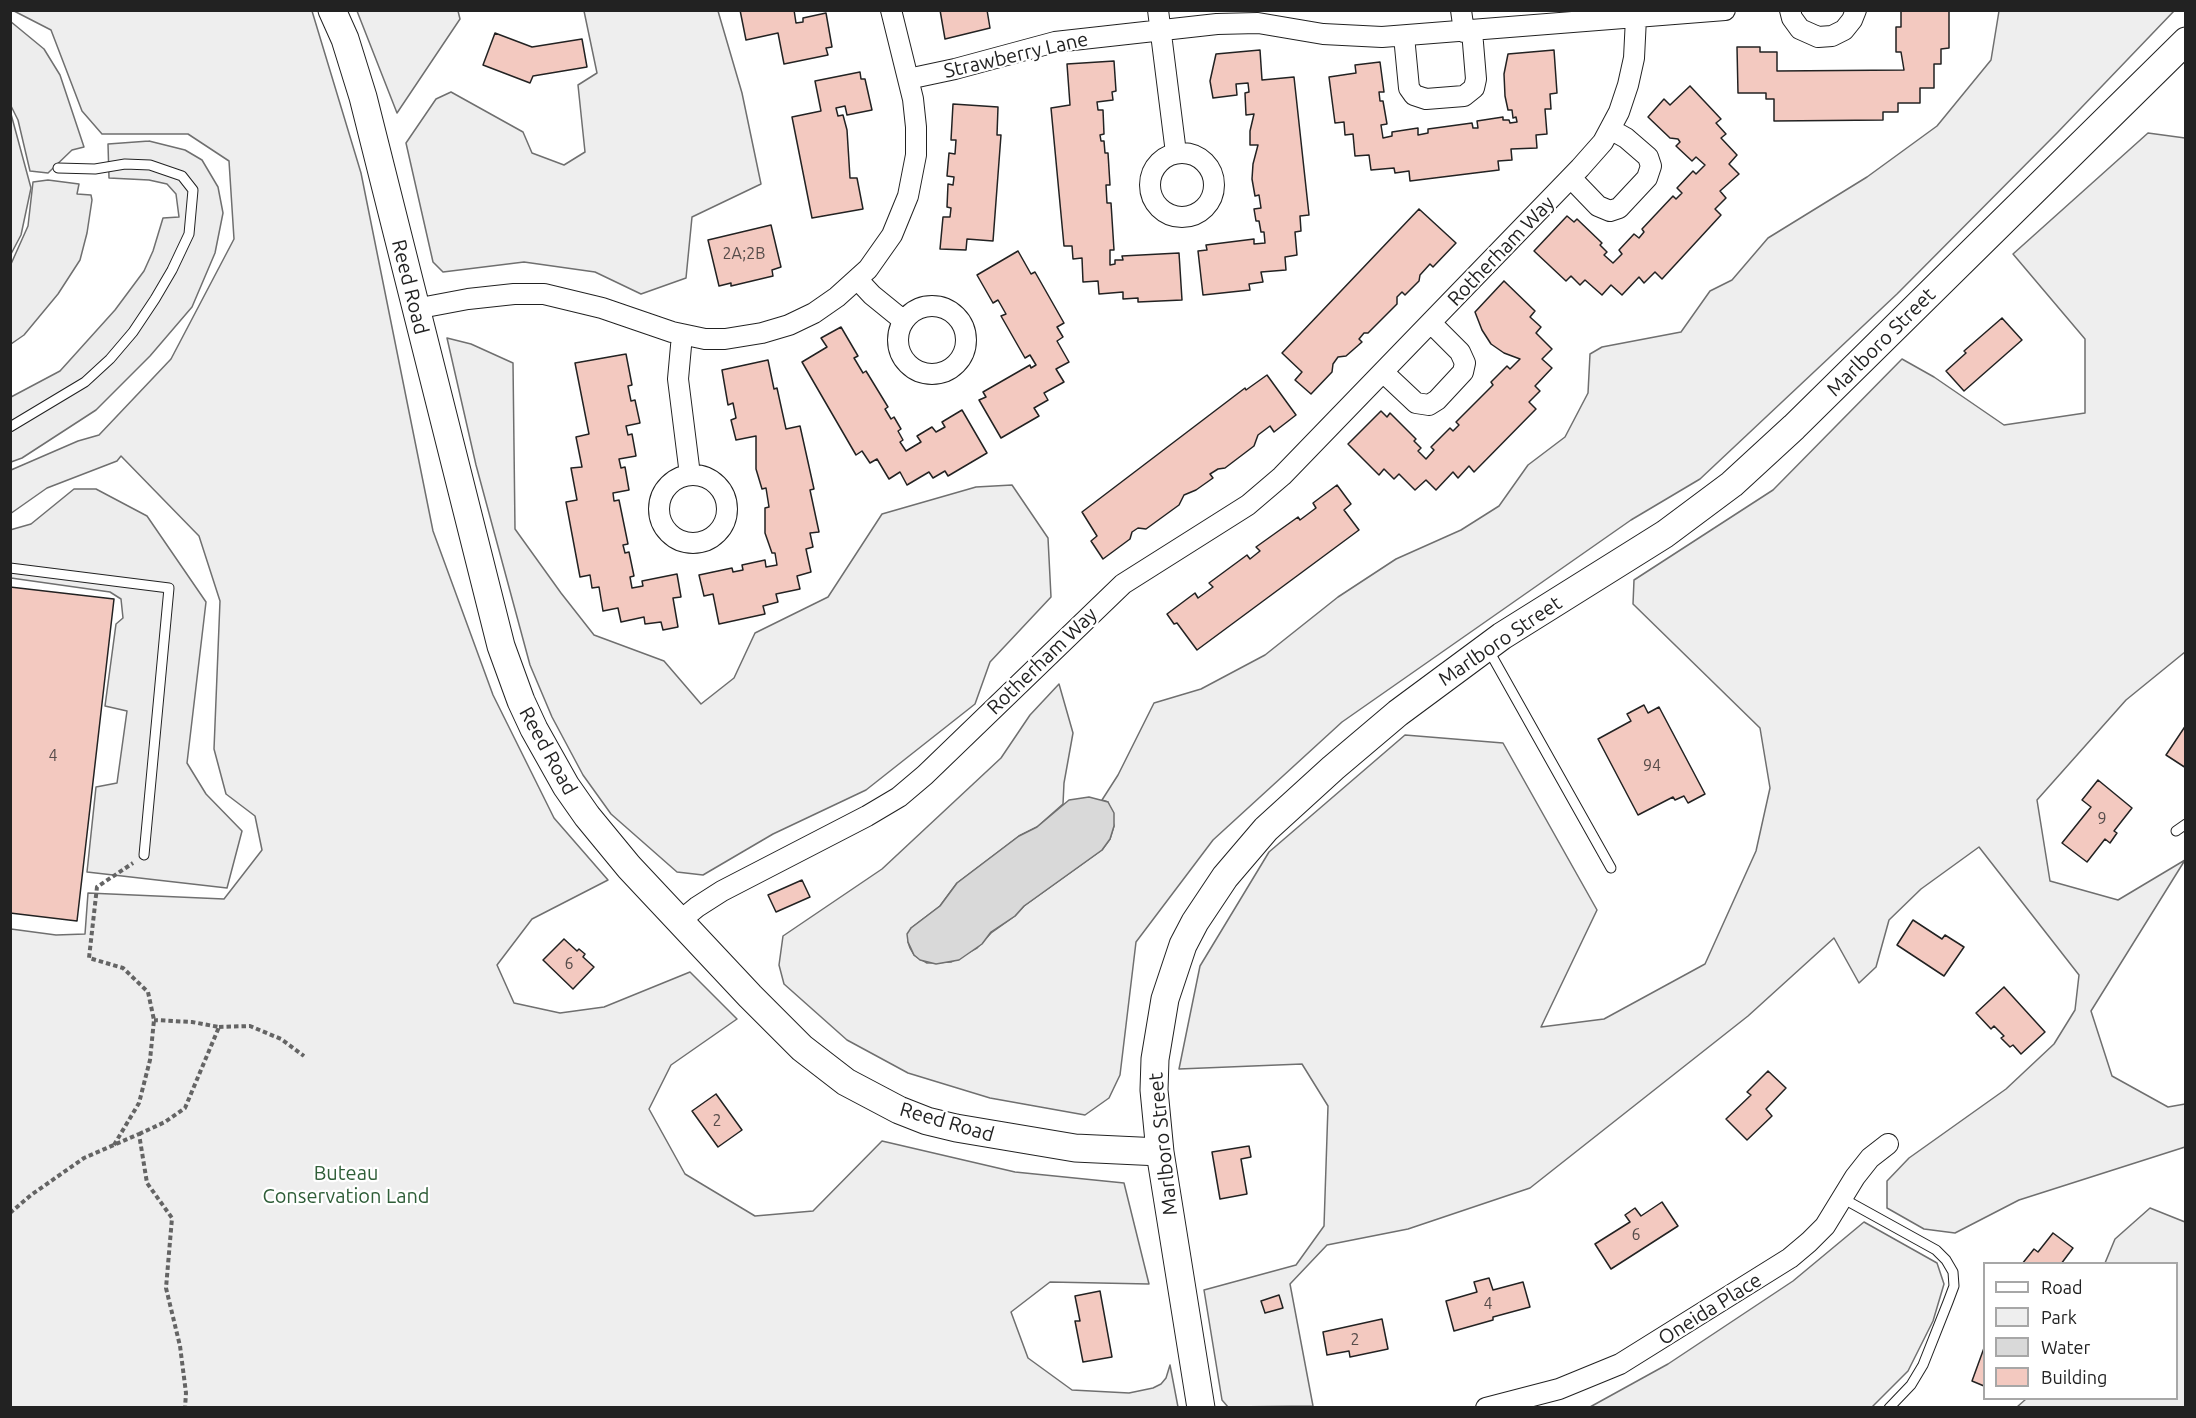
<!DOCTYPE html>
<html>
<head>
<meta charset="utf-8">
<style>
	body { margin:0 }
	#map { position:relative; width:2196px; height:1418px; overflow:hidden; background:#fff; font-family:Ubuntu,sans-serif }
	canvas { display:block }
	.frame { position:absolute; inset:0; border:12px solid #222; pointer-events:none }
	.legend { position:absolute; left:1983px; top:1262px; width:195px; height:138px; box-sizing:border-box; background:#fff; border:2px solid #a7a7a7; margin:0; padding:8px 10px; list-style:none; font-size:18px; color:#222 }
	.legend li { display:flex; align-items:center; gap:12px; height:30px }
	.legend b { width:30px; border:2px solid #a7a7a7 }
</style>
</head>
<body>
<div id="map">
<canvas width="2196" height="1418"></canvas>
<div class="frame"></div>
<ul class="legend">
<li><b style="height:8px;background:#fff"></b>Road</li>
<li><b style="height:16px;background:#eee"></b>Park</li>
<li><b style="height:16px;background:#d9d9d9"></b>Water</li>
<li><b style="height:16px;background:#f3c9c0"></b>Building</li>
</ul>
</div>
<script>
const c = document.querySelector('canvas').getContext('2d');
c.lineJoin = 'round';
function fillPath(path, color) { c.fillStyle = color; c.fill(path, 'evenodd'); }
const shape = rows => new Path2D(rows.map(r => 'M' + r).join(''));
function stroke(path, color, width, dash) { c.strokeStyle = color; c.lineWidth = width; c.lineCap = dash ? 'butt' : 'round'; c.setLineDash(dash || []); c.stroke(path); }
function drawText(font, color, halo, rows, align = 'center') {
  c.font = font + ' Ubuntu,sans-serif'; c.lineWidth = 4.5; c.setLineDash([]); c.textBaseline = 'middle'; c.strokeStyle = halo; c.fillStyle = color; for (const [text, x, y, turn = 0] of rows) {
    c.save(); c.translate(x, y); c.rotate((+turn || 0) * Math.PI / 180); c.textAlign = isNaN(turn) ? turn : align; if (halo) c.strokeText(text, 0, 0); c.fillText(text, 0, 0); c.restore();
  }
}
const green = shape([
	[14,11,312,11,361,173,433,531,493,695,554,818,608,880,532,919,497,965,514,1003,560,1013,604,1007,690,972,737,1019,671,1065,649,1109,685,1174,755,1216,813,1211,882,1141,1015,1172,1124,1183,1149,1284,1050,1282,1011,1312,1028,1358,1072,1390,1129,1393,1153,1388,1161,1384,1166,1378,1170,1365,1178,1407,11,1407,11,929,56,935,85,934,88,893,224,899,262,850,255,816,226,794,214,749,220,601,199,536,121,456,117,461,47,488,10,514,11,470,78,441,99,435,171,359,234,239,229,161,188,134,102,134,82,111,51,30,14,11],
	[357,11,458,11,460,19,397,113,357,11],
	[584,11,718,11,742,93,761,184,692,217,686,278,641,294,595,272,524,262,443,272,433,262,406,143,436,99,451,92,523,132,532,153,564,165,585,152,578,85,597,73,584,11],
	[1999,11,2174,11,2057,133,1897,294,1700,479,1631,520,1342,722,1213,840,1136,942,1120,1075,1109,1098,1085,1115,990,1098,908,1073,847,1040,784,984,779,965,783,936,882,869,1001,758,1030,715,1059,684,1073,733,1064,783,1063,804,1037,827,1019,836,957,883,940,906,911,928,908,942,910,948,914,955,927,963,951,962,977,948,991,933,1015,916,1024,906,1102,850,1110,839,1114,826,1108,802,1102,800,1118,775,1154,703,1201,689,1265,655,1338,597,1396,559,1461,530,1499,506,1528,465,1565,437,1588,393,1590,354,1602,347,1681,332,1710,291,1732,280,1768,238,1867,177,1937,126,1991,60,1999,11],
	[11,114,31,188,21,235,11,254,11,114],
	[2148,133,2185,138,2185,652,2126,700,2037,800,2050,881,2118,900,2185,860,2091,1011,2112,1076,2168,1107,2185,1104,2185,1147,2019,1200,1955,1233,1924,1229,1887,1208,1887,1181,1909,1158,2006,1089,2054,1044,2075,1010,2079,975,1979,847,1921,889,1889,920,1876,967,1859,983,1834,938,1748,1016,1530,1188,1408,1229,1327,1245,1290,1284,1313,1406,1228,1407,1222,1400,1204,1290,1296,1265,1324,1226,1328,1106,1302,1064,1179,1069,1200,966,1269,852,1405,735,1503,743,1597,910,1541,1027,1604,1019,1705,964,1756,851,1770,788,1760,728,1633,604,1634,580,1773,490,1902,359,1934,377,2004,425,2085,413,2085,339,2013,254,2148,133],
	[447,338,471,344,513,363,515,529,561,593,594,635,664,661,701,704,734,678,755,633,828,597,882,514,976,487,1012,485,1048,538,1051,597,990,662,975,704,866,790,773,834,703,875,677,872,611,814,583,775,552,717,530,665,476,465,447,338],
	[2150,1208,2185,1222,2185,1407,2017,1407,2026,1399,2176,1398,2176,1264,2105,1263,2115,1239,2150,1208],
	[1864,1222,1937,1263,1944,1284,1933,1321,1908,1371,1872,1407,1590,1407,1668,1364,1793,1281,1864,1222]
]);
const parking = shape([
	[10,21,44,49,60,75,84,147,72,150,48,173,30,171,18,120,11,106,10,21],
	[149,141,185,150,202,160,218,187,223,213,215,253,192,307,150,356,96,410,22,458,11,462,11,397,60,371,115,310,144,271,153,251,163,218,179,217,176,194,167,184,149,180,109,178,108,144,149,141],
	[48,180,79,184,77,194,91,195,92,200,87,233,80,260,58,294,24,335,11,344,11,264,28,226,33,182,48,180],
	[74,489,96,489,147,516,206,602,187,763,206,794,242,831,227,888,87,872,96,787,117,783,127,711,105,706,116,624,123,618,121,599,110,592,11,578,10,530,31,524,74,489]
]);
const water = shape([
	[1089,797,1108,802,1114,813,1114,826,1110,839,1102,850,1024,906,1015,916,991,932,982,944,959,960,936,964,920,960,914,955,908,942,907,934,911,928,940,906,957,883,1019,836,1037,827,1069,800,1089,797]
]);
const building = shape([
	[740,10,794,10,796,23,803,22,803,18,826,13,832,47,826,48,828,55,784,64,778,33,746,40,740,10],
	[940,10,987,10,990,28,945,39,940,10],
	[1901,10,1949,10,1949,48,1941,49,1941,64,1934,64,1934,88,1920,88,1920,103,1898,103,1898,112,1883,112,1883,120,1774,121,1774,99,1766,99,1766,93,1738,93,1737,47,1760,47,1760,52,1777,52,1777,71,1904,70,1901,52,1896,52,1896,27,1901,27,1901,10],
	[495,33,532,47,582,39,587,67,533,76,530,83,483,65,495,33],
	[1260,50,1262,80,1294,77,1309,215,1300,216,1301,231,1295,232,1297,255,1285,257,1286,270,1261,272,1263,282,1249,284,1250,290,1203,295,1198,251,1207,250,1206,245,1254,239,1254,244,1265,243,1264,232,1261,232,1259,221,1256,221,1254,209,1261,208,1259,195,1255,196,1252,179,1253,164,1258,145,1250,145,1250,131,1254,114,1246,115,1245,93,1249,92,1248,83,1236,84,1237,95,1213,98,1210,81,1216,54,1260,50],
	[1554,50,1557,93,1550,94,1551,109,1545,109,1547,134,1536,135,1537,148,1511,149,1512,160,1498,161,1499,170,1410,181,1409,171,1395,173,1394,168,1371,170,1369,155,1355,156,1353,134,1345,135,1344,122,1335,123,1329,77,1356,73,1355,65,1380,62,1384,92,1379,92,1380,101,1383,101,1387,124,1381,125,1383,138,1392,136,1392,132,1418,128,1418,135,1428,133,1428,129,1472,123,1473,128,1478,128,1477,121,1503,117,1503,120,1509,120,1510,123,1517,122,1516,117,1513,118,1512,110,1508,110,1505,96,1504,74,1508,54,1554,50],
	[1114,61,1116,91,1112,92,1113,100,1097,102,1098,110,1103,110,1104,134,1100,135,1101,141,1104,141,1105,153,1108,153,1110,185,1106,185,1107,203,1111,203,1114,250,1110,250,1110,265,1115,264,1115,260,1123,260,1122,256,1179,253,1182,300,1138,302,1138,298,1123,299,1123,292,1099,294,1098,281,1083,282,1082,258,1073,259,1072,246,1064,246,1051,108,1070,105,1067,64,1114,61],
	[860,72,861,79,865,79,872,110,847,115,845,106,836,108,838,116,843,115,847,130,850,178,857,178,863,209,812,218,792,117,821,111,815,81,860,72],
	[1690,86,1721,119,1716,123,1726,134,1721,138,1737,155,1729,164,1739,174,1720,191,1726,198,1715,209,1721,215,1662,279,1655,272,1644,283,1639,277,1622,295,1611,285,1602,295,1585,280,1580,285,1571,276,1566,281,1534,251,1567,216,1574,222,1577,219,1602,243,1600,245,1607,252,1604,255,1613,263,1622,254,1619,250,1634,234,1639,238,1644,232,1642,229,1673,196,1676,199,1682,193,1677,188,1693,171,1696,174,1705,165,1696,157,1692,161,1676,146,1680,142,1678,139,1670,138,1648,117,1664,99,1670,105,1690,86],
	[953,104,998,107,997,135,1001,135,993,241,967,239,966,250,940,249,943,217,950,217,951,208,947,207,948,184,953,185,954,177,947,176,949,153,955,154,956,140,951,140,953,104],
	[1419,209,1456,243,1433,267,1430,264,1420,275,1419,281,1405,295,1402,292,1397,297,1397,304,1368,333,1364,333,1359,339,1362,342,1346,356,1338,357,1333,364,1332,372,1311,394,1295,380,1302,372,1282,353,1419,209],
	[771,225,781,267,772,270,773,276,731,286,731,283,719,286,708,240,771,225],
	[1018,251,1031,274,1035,272,1064,323,1057,327,1063,337,1057,341,1069,362,1056,369,1064,382,1044,393,1048,400,1034,408,1039,416,1001,438,979,400,986,397,983,392,1030,365,1031,368,1036,365,1030,355,1025,358,1001,316,1006,314,998,300,993,303,977,275,1018,251],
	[1504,281,1535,311,1530,317,1541,327,1536,333,1552,349,1542,359,1552,368,1535,386,1540,391,1529,402,1536,409,1474,472,1469,466,1458,478,1453,472,1436,490,1426,480,1415,490,1399,474,1394,479,1384,469,1379,475,1348,444,1381,411,1387,417,1390,413,1416,439,1414,441,1421,448,1418,451,1426,459,1434,450,1431,447,1450,428,1453,431,1459,425,1456,422,1493,385,1491,382,1507,366,1510,369,1520,359,1504,353,1491,344,1482,330,1475,312,1504,281],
	[2002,318,2022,340,1964,391,1946,371,1966,353,1964,351,2002,318],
	[841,327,858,356,854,358,863,373,866,371,888,407,885,409,891,419,894,417,901,429,898,431,903,440,900,442,906,451,921,442,917,436,932,427,936,432,945,427,942,422,962,410,987,453,948,476,945,471,933,478,929,472,907,485,900,472,889,479,877,459,870,463,862,451,856,455,802,362,827,347,821,338,841,327],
	[626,354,632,385,628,386,631,401,635,400,640,423,626,426,628,435,632,434,636,456,619,459,621,468,625,467,629,490,613,493,614,501,619,500,628,544,623,545,625,553,629,552,634,576,630,577,632,588,643,586,642,581,677,574,681,597,673,598,678,627,663,630,661,622,645,624,644,617,621,622,618,608,603,611,599,587,592,588,590,575,580,577,566,502,577,500,571,468,582,467,576,437,589,434,575,363,626,354],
	[768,360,774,389,777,388,786,429,800,426,814,489,810,490,819,532,810,533,813,547,806,549,811,572,797,576,800,589,776,594,778,602,763,606,765,614,719,624,713,594,704,596,699,575,732,568,733,572,743,570,742,565,765,560,766,567,777,565,775,553,772,553,765,533,765,508,769,507,766,488,762,489,756,469,756,436,736,440,731,420,736,418,733,403,728,405,722,370,768,360],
	[1267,375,1296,415,1274,432,1270,426,1258,435,1254,446,1225,468,1218,469,1210,474,1213,478,1196,490,1184,495,1179,505,1146,529,1138,528,1132,532,1130,539,1103,559,1091,541,1097,536,1082,512,1245,388,1246,390,1267,375],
	[1337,485,1351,504,1344,510,1359,530,1197,650,1177,623,1174,624,1167,614,1195,593,1198,598,1213,587,1209,583,1247,555,1250,559,1260,551,1256,547,1298,517,1300,520,1316,508,1313,503,1337,485],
	[10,587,114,599,77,921,10,913,10,587],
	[1644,705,1648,713,1659,707,1705,794,1688,803,1684,796,1675,800,1673,797,1638,815,1598,739,1631,721,1627,714,1644,705],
	[2186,725,2186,768,2166,755,2186,725],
	[2098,780,2132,808,2114,831,2117,833,2110,843,2105,839,2087,862,2062,843,2091,807,2082,800,2098,780],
	[802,880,810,897,776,912,768,895,802,880],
	[1913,920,1942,939,1945,935,1964,947,1944,976,1897,945,1913,920],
	[564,939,577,951,579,949,585,954,583,957,594,967,573,989,543,960,564,939],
	[2004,987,2045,1032,2021,1054,2013,1045,2010,1047,2001,1038,2004,1036,1994,1026,1991,1029,1976,1013,2004,987],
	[1768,1071,1786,1088,1766,1109,1772,1116,1747,1140,1726,1119,1751,1095,1747,1092,1768,1071],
	[716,1094,742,1130,718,1147,692,1111,716,1094],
	[1249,1146,1251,1157,1241,1159,1247,1194,1220,1199,1212,1152,1249,1146],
	[1662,1202,1678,1226,1611,1269,1595,1244,1630,1222,1625,1215,1635,1208,1641,1216,1662,1202],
	[2053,1233,2073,1248,2061,1264,2022,1264,2034,1249,2038,1252,2053,1233],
	[1489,1278,1493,1290,1523,1282,1530,1307,1493,1317,1493,1320,1454,1331,1446,1301,1477,1292,1474,1282,1489,1278],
	[1100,1291,1112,1357,1083,1362,1075,1321,1080,1321,1075,1296,1100,1291],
	[1279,1295,1283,1308,1265,1313,1261,1301,1279,1295],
	[1382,1319,1388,1349,1350,1357,1349,1351,1327,1355,1323,1332,1382,1319],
	[1984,1348,1984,1386,1972,1381,1984,1348]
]);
const path = shape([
	[219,1027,250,1026,281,1039,304,1056],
	[139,1134,165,1122,185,1108,219,1027,192,1022,154,1020],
	[114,1145,139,1103,150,1060,154,1020,148,992,123,968,89,958,97,887,133,863],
	[10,1213,31,1195,84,1158,139,1134,147,1183,172,1218,166,1288,180,1346,186,1393,185,1408]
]);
const lane = shape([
	[10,427,85,382,110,359,133,332,155,299,172,270,189,234,193,190,182,176,150,165,125,164,95,169,58,168],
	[10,568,169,588,144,855],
	[1488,649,1611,868],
	[2176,831,2186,824],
	[1842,1198,1936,1250,1946,1260,1953,1272,1954,1286,1948,1302,1923,1365,1911,1385,1889,1408]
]);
const street = shape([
	[1158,10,1176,153],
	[1461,10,1464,32],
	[1790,10,1792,18,1800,29,1818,37,1832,36,1844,30,1852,20,1856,10],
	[1404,36,1409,88,1414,95,1426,99,1464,96,1474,88,1476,79,1472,31],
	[908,79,955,69,1055,42,1217,24,1258,23,1323,34,1382,37,1725,10],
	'1150 185a32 32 0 1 1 64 0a32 32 0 1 1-64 0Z',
	[1571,178,1598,206,1610,211,1619,208,1647,178,1651,166,1648,157,1626,138,1610,129],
	[858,280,872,295,904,321],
	'898 340a34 34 0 1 1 68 0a34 34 0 1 1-68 0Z',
	[415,309,468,299,514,294,544,294,602,308,672,332,705,339,725,339,762,333,789,325,814,313,837,297,868,269,892,235,908,196,916,155,916,127,913,99,891,10],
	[682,335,678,379,690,475],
	[1383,372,1416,403,1429,405,1437,400,1463,372,1465,363,1460,352,1431,323],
	'659 509a34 34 0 1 1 68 0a34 34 0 1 1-68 0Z',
	[680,921,697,907,722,891,867,816,899,797,925,775,1123,584,1248,505,1282,476,1580,168,1603,142,1619,112,1628,85,1634,58,1636,18],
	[1486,1408,1559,1389,1620,1364,1790,1258,1809,1242,1825,1226,1855,1177,1870,1158,1888,1144]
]);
const secondary = shape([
	[332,10,345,39,363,97,501,646,521,701,534,729,566,786,587,816,629,867,750,996,802,1048,846,1082,899,1110,927,1121,956,1128,1075,1148,1160,1152],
	[1201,1408,1160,1152,1154,1090,1155,1059,1165,999,1183,945,1195,922,1225,877,1266,829,1333,768,1398,713,1502,636,1665,534,1732,484,1794,427,2186,41]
]);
const numberNames = [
	["2A;2B",744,254],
	["4",53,756],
	["94",1652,766],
	["9",2102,819],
	["6",569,964],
	["2",717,1121],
	["6",1636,1235],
	["4",1488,1304],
	["2",1355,1340]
];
const streetNames = [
	["Strawberry Lane",1016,55,-13],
	["Rotherham Way",1501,251,-46],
	["Reed Road",410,287,76],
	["Marlboro Street",1881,342,-45],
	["Marlboro Street",1500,641,-34],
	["Rotherham Way",1042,661,-44],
	["Reed Road",548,751,61],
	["Reed Road",947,1122,16],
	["Marlboro Street",1163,1144,-96],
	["Oneida Place",1710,1309,-32]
];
const parkNames = [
	["Buteau",346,1173],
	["Conservation Land",346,1196]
];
fillPath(green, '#eee');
stroke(green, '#6f6f6f', 1.5);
fillPath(parking, '#ededed');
stroke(parking, '#6f6f6f', 1.5);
fillPath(water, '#d9d9d9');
stroke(water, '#6f6f6f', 1.5);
fillPath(building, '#f3c9c0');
stroke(building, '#222', 1.5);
stroke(lane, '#222', 11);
stroke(street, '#222', 22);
stroke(secondary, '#222', 29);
stroke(path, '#646464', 4, [4.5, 3]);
stroke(lane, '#fff', 9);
stroke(street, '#fff', 20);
stroke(secondary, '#fff', 27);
drawText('16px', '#564c4a', null, numberNames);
drawText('20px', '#222', '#fff', streetNames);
drawText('20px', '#2f5e38', '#fff', parkNames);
</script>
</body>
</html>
